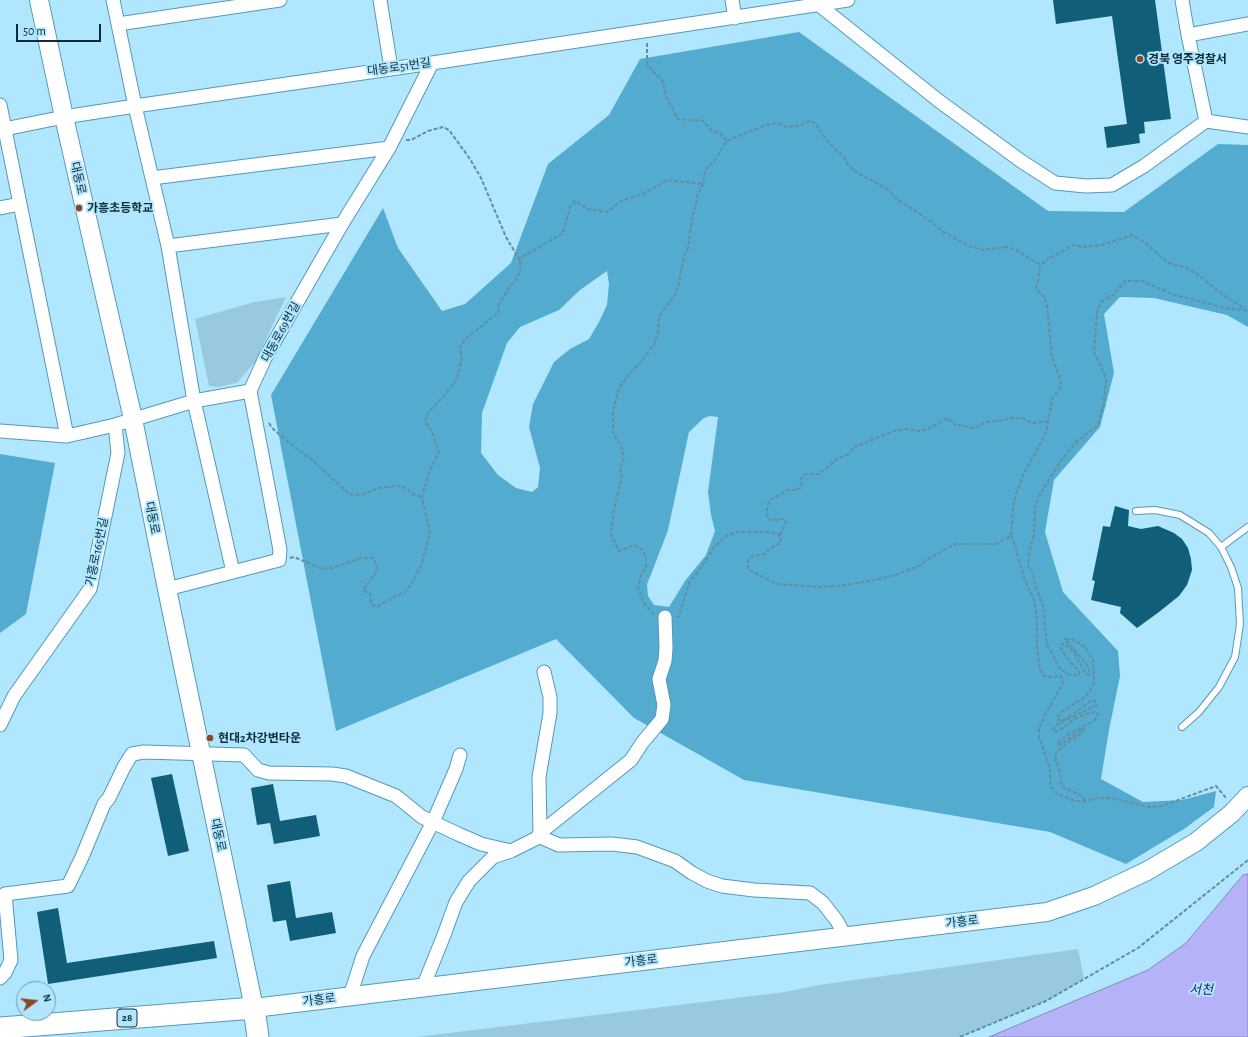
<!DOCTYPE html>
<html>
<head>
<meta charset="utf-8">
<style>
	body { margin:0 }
	#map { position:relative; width:1248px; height:1037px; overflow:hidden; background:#b0e7ff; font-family:"Alegreya Sans",sans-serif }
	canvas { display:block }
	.north { position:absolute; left:16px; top:981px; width:40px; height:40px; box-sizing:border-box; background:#b0e7ff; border:1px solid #709caf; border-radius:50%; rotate:75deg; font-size:11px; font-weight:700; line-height:16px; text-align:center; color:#0f2c38 }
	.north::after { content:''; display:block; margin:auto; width:14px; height:18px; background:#8e4821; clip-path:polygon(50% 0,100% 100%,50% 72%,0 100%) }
	.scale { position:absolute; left:16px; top:24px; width:85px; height:18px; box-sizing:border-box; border:2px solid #0f2c38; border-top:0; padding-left:5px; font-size:12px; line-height:14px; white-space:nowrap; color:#0f2c38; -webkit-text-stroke:3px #b0e7ff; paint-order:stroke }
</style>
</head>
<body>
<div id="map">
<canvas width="1248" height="1037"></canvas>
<div class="north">N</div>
<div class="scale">50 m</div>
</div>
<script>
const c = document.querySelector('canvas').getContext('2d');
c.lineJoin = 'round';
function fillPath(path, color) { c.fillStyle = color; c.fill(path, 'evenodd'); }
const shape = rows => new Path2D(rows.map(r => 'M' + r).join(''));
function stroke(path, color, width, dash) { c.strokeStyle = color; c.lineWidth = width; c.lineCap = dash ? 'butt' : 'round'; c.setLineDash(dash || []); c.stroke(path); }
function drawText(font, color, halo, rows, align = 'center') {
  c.font = font + ' "Alegreya Sans","Noto Sans KR",sans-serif'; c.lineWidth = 4; c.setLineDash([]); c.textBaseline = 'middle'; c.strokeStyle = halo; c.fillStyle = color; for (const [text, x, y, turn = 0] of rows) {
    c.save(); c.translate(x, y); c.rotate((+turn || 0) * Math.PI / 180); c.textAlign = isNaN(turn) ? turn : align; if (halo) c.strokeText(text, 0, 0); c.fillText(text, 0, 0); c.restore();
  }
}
const green = shape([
	[286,297,255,362,237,383,218,387,209,386,195,319,255,302],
	[1078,949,1084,979,1046,1001,960,1037,417,1037,785,992,819,985]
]);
const forest = shape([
	[799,32,1048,211,1124,212,1218,144,1248,145,1248,327,1227,315,1154,298,1120,297,1104,314,1114,373,1100,427,1054,480,1045,532,1063,592,1118,651,1120,676,1109,730,1101,779,1143,802,1182,800,1216,791,1214,807,1184,829,1126,864,1050,832,744,780,634,718,556,639,336,731,271,395,383,208,398,248,442,311,465,304,511,263,548,164,609,115,640,59],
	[607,271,609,284,607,305,599,322,589,339,570,349,554,362,533,404,529,427,540,468,538,487,532,492,516,488,498,475,481,453,482,413,507,343,520,327,559,310,580,290],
	[710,416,718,417,708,492,711,515,715,531,706,555,685,581,669,607,654,605,648,596,647,584,652,572,668,530,689,432,704,418],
	[0,454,55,463,26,614,0,633]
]);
const water = shape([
	[1248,874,1248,1037,989,1037,1148,970,1186,943,1243,875,1248,874]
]);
const building = shape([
	[1053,0,1155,0,1171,119,1144,122,1145,133,1139,134,1140,143,1107,148,1104,127,1127,124,1112,16,1056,24],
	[1115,506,1129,510,1128,526,1141,529,1158,526,1174,533,1182,539,1188,548,1191,559,1192,570,1187,585,1179,596,1159,612,1137,628,1120,613,1121,607,1091,600,1095,581,1092,580,1103,526,1110,527],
	[172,774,189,851,168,856,151,778],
	[273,784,280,821,316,815,320,836,274,844,270,823,257,825,251,788],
	[290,881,296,918,332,912,336,933,290,941,286,920,273,922,267,885],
	[58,908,67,963,214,941,217,958,48,984,37,912]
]);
const path = shape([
	[647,43,647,64,656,75,662,80,667,99,678,119,703,121,711,130,721,134,727,141],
	[406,140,411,140,428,131,443,127,449,130,470,159,481,178,506,237,519,259,563,233,570,207,575,201,588,209,607,212,621,201,643,194,667,180,703,184],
	[269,423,272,428,287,441,311,459,349,494,361,495,379,488,399,486,407,489,412,494,422,497],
	[780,535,786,522,784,519,770,520,767,516,767,506,770,500,783,493,787,490,795,490,802,487,801,478,806,474,819,474,837,459,849,454,854,447,894,431,905,429,920,431,928,429,948,418,955,425,963,425,971,428,979,426,986,422,1004,420,1010,418,1022,418,1027,421,1033,423,1048,421],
	[1011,536,1017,551,1018,558,1025,580,1034,600,1037,621,1037,647,1040,670,1044,676,1050,677,1061,676,1063,683,1046,713,1039,728,1039,737,1050,769,1050,778,1051,787,1057,794,1075,801,1085,801,1098,798,1111,798,1149,807,1162,806,1216,786,1227,799],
	[290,558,294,557,320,568,329,569,361,558,373,558,377,566,377,571,363,590,370,594,371,604,377,607,395,596,404,593,412,583,421,566,430,534,422,497,429,472,439,452,431,430,425,421,428,413,444,396,457,379,462,358,460,348,464,340,498,313,499,305,508,289,517,278,521,266,519,259],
	[654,615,644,603,638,588,641,575,646,567,646,559,643,550,634,545,619,551,611,534,615,504,622,476,620,469,624,458,622,448,613,433,613,411,619,388,630,373,642,361,654,344,658,332,659,319,662,312,675,295,678,287,684,257,688,248,692,218,696,205,697,197,703,184,705,170,714,161,727,141,766,125,779,123,787,127,800,126,809,121,815,123,827,141,843,156,849,166,859,174,889,190,894,197,929,220,942,231,969,246,983,250,1005,247,1014,249,1039,264,1046,262,1049,257,1055,256,1073,245,1084,247,1102,245,1132,235,1144,242,1162,258,1169,263,1184,267,1196,273,1222,294,1245,309,1248,313],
	[676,617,679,616,689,583,702,566,714,547,726,536,736,532,770,532,780,535,781,543,771,548,764,554,753,556,749,559,747,564,749,570,777,584,820,587,846,585,874,580,896,575,919,566,931,557,955,544,996,544,1011,536,1013,508,1015,497,1022,477,1046,433,1052,399,1060,388,1061,381,1052,357,1047,306,1045,298,1036,289,1040,271,1039,264],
	[1085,801,1082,796,1063,787,1061,782,1059,767,1055,758,1056,753,1066,744,1083,732,1083,729,1063,743,1059,745,1057,744,1069,734,1094,721,1098,714,1095,712,1089,713,1076,718,1058,731,1055,732,1053,729,1058,724,1097,705,1095,701,1091,701,1066,719,1058,720,1057,718,1060,713,1085,697,1089,692,1094,683,1093,660,1085,647,1075,640,1065,639,1088,666,1090,673,1089,675,1086,674,1073,651,1065,644,1062,644,1060,647,1066,657,1079,672,1079,675,1073,675,1067,674,1060,668,1047,645,1043,606,1036,587,1032,571,1028,566,1029,553,1034,534,1035,506,1039,496,1060,462,1076,442,1098,425,1104,404,1106,378,1094,352,1097,312,1099,306,1102,301,1113,295,1125,281,1142,281,1175,295,1230,309,1246,310],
	[960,1037,1046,1001,1138,948,1248,860]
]);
const service = shape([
	[1136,511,1155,510,1180,515,1209,533,1221,547,1248,527],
	[1182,727,1199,712,1219,687,1235,657,1240,624,1238,588,1231,567,1221,547]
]);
const minor = shape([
	[113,0,135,106,168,246,194,401,233,572,167,589],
	[380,0,391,68],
	[732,0,735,18],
	[1182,0,1188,35,1206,121],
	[819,5,939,101,1021,161,1055,183,1086,186,1112,185,1144,166,1206,121,1248,127],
	[118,24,280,0],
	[1188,35,1248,24],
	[0,105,67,436],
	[0,130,64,117,135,106,432,63,848,0],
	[152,178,389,148],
	[0,208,20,204],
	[168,246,342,224],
	[0,431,67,436,115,425,194,401,250,391,265,358,342,224,389,148,432,63],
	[233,572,279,560,280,550,250,391],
	[0,725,14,696,90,589,118,453,115,425],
	[540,833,631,760,642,743,662,719,664,705,659,679,665,661,666,648,665,617],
	[538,836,559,845,612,844,637,847,675,861,692,873,707,881,722,886,754,890,810,893,823,903,837,921,845,936],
	[0,978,5,973,11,960,5,894,68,886,82,857,104,804,109,798,124,767,132,754,144,752,244,755,258,770,269,773,332,774,346,776,396,796,422,817,458,834,481,844,511,851],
	[423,987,444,935,456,902,469,881,493,857,511,851,537,838,540,833,539,777,550,713,550,697,544,672],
	[350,996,363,956,433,822,456,769,460,755]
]);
const secondary = shape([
	[39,0,64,117,133,419,167,589,254,1008,1047,912,1094,896,1147,871,1196,842,1232,813,1248,796]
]);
const primary = shape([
	[0,1028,254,1008,258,1037]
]);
const markers = [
	[1140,59,4,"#8e4821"],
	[79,208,4,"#8e4821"],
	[210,738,4,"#8e4821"]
];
const shields = [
	[127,1018,20]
];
const shieldNames = [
	["28",127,1018]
];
const poiNames = [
	["경북 영주경찰서",1148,59],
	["가흥초등학교",87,208],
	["현대2차강변타운",218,738]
];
const streetNames = [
	["대동로51번길",399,67,-8],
	["대동로",78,178,77],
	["대동로69번길",281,332,-61],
	["대동로",152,518,79],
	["가흥로165번길",97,552,-78],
	["대동로",218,835,78],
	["가흥로",962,922,-7],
	["가흥로",641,961,-7],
	["가흥로",319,1000,-7]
];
const waterNames = [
	["서천",1201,990]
];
fillPath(green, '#98c9de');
fillPath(forest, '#53acd0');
fillPath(water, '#b6b2f8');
stroke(water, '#848abe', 1);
fillPath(building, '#105e78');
stroke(service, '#5599b6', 8);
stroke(minor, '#5599b6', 15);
stroke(secondary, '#5599b6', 20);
stroke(primary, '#5599b6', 23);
stroke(path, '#638da0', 2, [4, 2]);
stroke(service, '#fff', 6);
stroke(minor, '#fff', 13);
stroke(secondary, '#fff', 18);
stroke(primary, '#fff', 21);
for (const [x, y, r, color] of markers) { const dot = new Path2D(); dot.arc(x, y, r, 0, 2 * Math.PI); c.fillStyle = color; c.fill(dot); stroke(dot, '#b0e7ff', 1.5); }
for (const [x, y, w] of shields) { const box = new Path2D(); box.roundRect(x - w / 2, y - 9, w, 18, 3); c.fillStyle = '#b0e7ff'; c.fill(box); stroke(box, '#0f2c38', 1); }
drawText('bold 11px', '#0f2c38', null, shieldNames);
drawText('bold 12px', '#0f2c38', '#b0e7ff', poiNames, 'left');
drawText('12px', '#0f2c38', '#b0e7ff', streetNames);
drawText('italic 13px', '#32206f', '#b0e7ff', waterNames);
</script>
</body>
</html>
